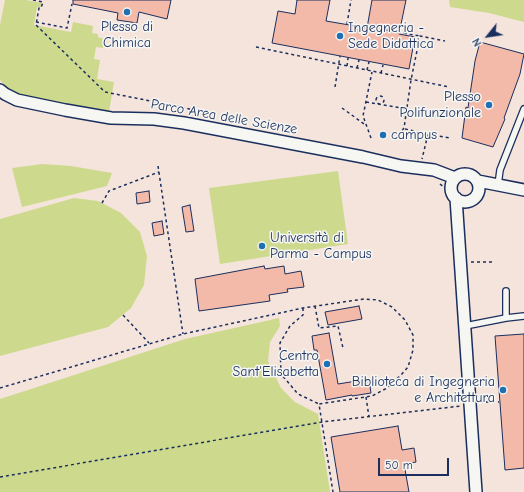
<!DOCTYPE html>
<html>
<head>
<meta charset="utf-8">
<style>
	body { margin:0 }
	#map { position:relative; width:524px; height:492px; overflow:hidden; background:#f6f6f2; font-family:"Comic Neue",sans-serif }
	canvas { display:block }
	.north { position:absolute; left:468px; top:16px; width:40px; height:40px; -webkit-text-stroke:3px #f6f6f2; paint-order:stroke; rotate:240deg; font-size:11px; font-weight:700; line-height:16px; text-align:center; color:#1b2f5e }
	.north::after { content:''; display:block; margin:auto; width:14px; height:18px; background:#1b2f5e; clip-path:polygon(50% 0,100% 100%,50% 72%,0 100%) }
	.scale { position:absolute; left:378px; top:458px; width:71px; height:18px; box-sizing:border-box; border:2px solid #1b2f5e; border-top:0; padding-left:5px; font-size:12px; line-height:14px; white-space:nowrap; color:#1b2f5e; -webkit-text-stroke:3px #f6f6f2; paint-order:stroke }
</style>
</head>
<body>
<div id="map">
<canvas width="524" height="492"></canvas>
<div class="north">N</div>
<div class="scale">50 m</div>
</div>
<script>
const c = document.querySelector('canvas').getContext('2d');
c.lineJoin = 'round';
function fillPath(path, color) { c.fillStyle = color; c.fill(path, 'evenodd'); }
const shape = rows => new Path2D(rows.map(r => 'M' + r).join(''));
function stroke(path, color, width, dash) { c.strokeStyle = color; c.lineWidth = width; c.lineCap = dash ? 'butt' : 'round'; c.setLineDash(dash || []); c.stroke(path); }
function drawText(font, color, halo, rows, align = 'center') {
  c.font = font + ' "Comic Neue",sans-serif'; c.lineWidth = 3; c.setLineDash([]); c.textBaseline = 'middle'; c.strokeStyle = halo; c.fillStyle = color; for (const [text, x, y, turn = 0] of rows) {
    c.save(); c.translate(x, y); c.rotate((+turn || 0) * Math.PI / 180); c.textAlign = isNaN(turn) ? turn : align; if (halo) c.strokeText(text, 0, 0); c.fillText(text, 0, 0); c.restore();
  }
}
const built = shape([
	[0,0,524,0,524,492,0,492]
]);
const green = shape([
	[5,0,26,0,42,3,41,7,37,7,34,25,71,32,73,22,93,26,92,33,98,34,98,37,104,39,103,48,96,47,94,59,100,60,97,79,114,82,109,112,24,96,11,93,0,80,0,25],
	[449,0,524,0,524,22,489,13,450,7],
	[42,164,71,166,112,173,107,186,22,207,12,168],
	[338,171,348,244,220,264,209,188],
	[74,198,98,201,121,213,140,232,147,256,144,285,131,308,108,327,0,356,0,219],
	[279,318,280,326,270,342,268,361,281,388,295,402,318,414,330,492,0,492,0,399,185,339]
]);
const building = shape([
	[73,0,171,0,167,19,139,12,137,23,117,20,118,13,73,4,73,0],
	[297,0,330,0,326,21,367,28,372,0,406,0,399,34,415,37,409,69,272,43,278,11,295,14,297,0],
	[480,42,524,54,520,74,504,118,505,119,493,147,462,138,466,107,468,108,475,61,480,42],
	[149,191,150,202,137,204,136,193,149,191],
	[190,205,194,231,186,232,182,207,190,205],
	[162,221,164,234,154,236,152,223,162,221],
	[264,266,265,269,284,266,285,274,301,271,304,287,287,289,288,292,269,295,270,301,199,311,195,279,264,266],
	[359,306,362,319,328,325,325,312,359,306],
	[329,333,338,384,369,379,371,393,352,396,352,395,326,400,317,350,314,350,312,336,329,333],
	[524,334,524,468,505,470,495,336,524,334],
	[398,426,402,450,414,448,416,462,404,464,409,492,340,492,331,437,398,426]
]);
const path = shape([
	[33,0,43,2,41,8,39,8,36,25,105,92,186,108,193,110,193,114],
	[36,22,67,28,72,4],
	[347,24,351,0],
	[386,30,420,36],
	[256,47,449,87],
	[347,66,348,58],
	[357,68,359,60],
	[367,70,369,62],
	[381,73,383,65],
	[335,87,340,56],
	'376 100a4 4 0 1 1 8 0a4 4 0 1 1-8 0Z',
	[366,102,407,109],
	[342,108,367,126],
	[405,129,428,134,422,159],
	[428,134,450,138],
	[371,138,363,116,372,72],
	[395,140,404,128,411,80,420,36,445,41],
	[158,166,183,334],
	[440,184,445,188,448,194],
	[102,203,109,191,159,172],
	[471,262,493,262],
	[315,306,319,328,338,326,343,348],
	[303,308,303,315,290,326,280,343,281,374,298,394,319,404],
	[123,315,149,343],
	[0,388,183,334,303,308,350,301,364,299,378,300,392,307,405,320,413,335,413,350,408,367,401,375,387,388,372,396,319,404,333,492],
	[366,397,369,417],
	[480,402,499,402],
	[0,477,322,422,461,406]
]);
const service = shape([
	[498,185,500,170,524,109],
	[506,291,506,318],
	[465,326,506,318,524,316]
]);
const minor = shape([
	[0,90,5,94,17,100,65,110,111,118,154,119,184,123,363,157,401,166,434,170,455,178],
	'451 188a14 14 0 1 1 28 0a14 14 0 1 1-28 0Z',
	[478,181,524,190],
	[456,198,476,492]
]);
const markers = [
	[127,12,4,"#1f6fb2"],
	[340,36,4,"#1f6fb2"],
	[489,105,4,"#1f6fb2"],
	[383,135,4,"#1f6fb2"],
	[262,246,4,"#1f6fb2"],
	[327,364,4,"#1f6fb2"],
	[503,390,4,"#1f6fb2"]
];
const poiNames = [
	["Plesso di",127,27,"center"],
	["Chimica",127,43,"center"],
	["Ingegneria -",348,28],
	["Sede Didattica",348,44],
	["Plesso",481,97,"right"],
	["Polifunzionale",481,113,"right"],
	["campus",391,135],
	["Università di",270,238],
	["Parma - Campus",270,254],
	["Centro",319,356,"right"],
	["Sant'Elisabetta",319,372,"right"],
	["Biblioteca di Ingegneria",495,382,"right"],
	["e Architettura",495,398,"right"]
];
const streetNames = [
	["Parco Area delle Scienze",224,117,10]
];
fillPath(built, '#f5e4dc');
fillPath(green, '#cdda8d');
fillPath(building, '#f3baaa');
stroke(building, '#1b2f5e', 1);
stroke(service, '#1b2f5e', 8);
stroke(minor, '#1b2f5e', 14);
stroke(path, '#1b2f5e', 1.5, [3, 3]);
stroke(service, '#f6f6f2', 5.5);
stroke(minor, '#f6f6f2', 11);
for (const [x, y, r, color] of markers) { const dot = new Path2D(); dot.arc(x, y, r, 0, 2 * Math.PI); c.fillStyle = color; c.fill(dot); stroke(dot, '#f6f6f2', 1.5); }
drawText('14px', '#1b2f5e', '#f6f6f2', poiNames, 'left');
drawText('14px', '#1b2f5e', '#f6f6f2', streetNames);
</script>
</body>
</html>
